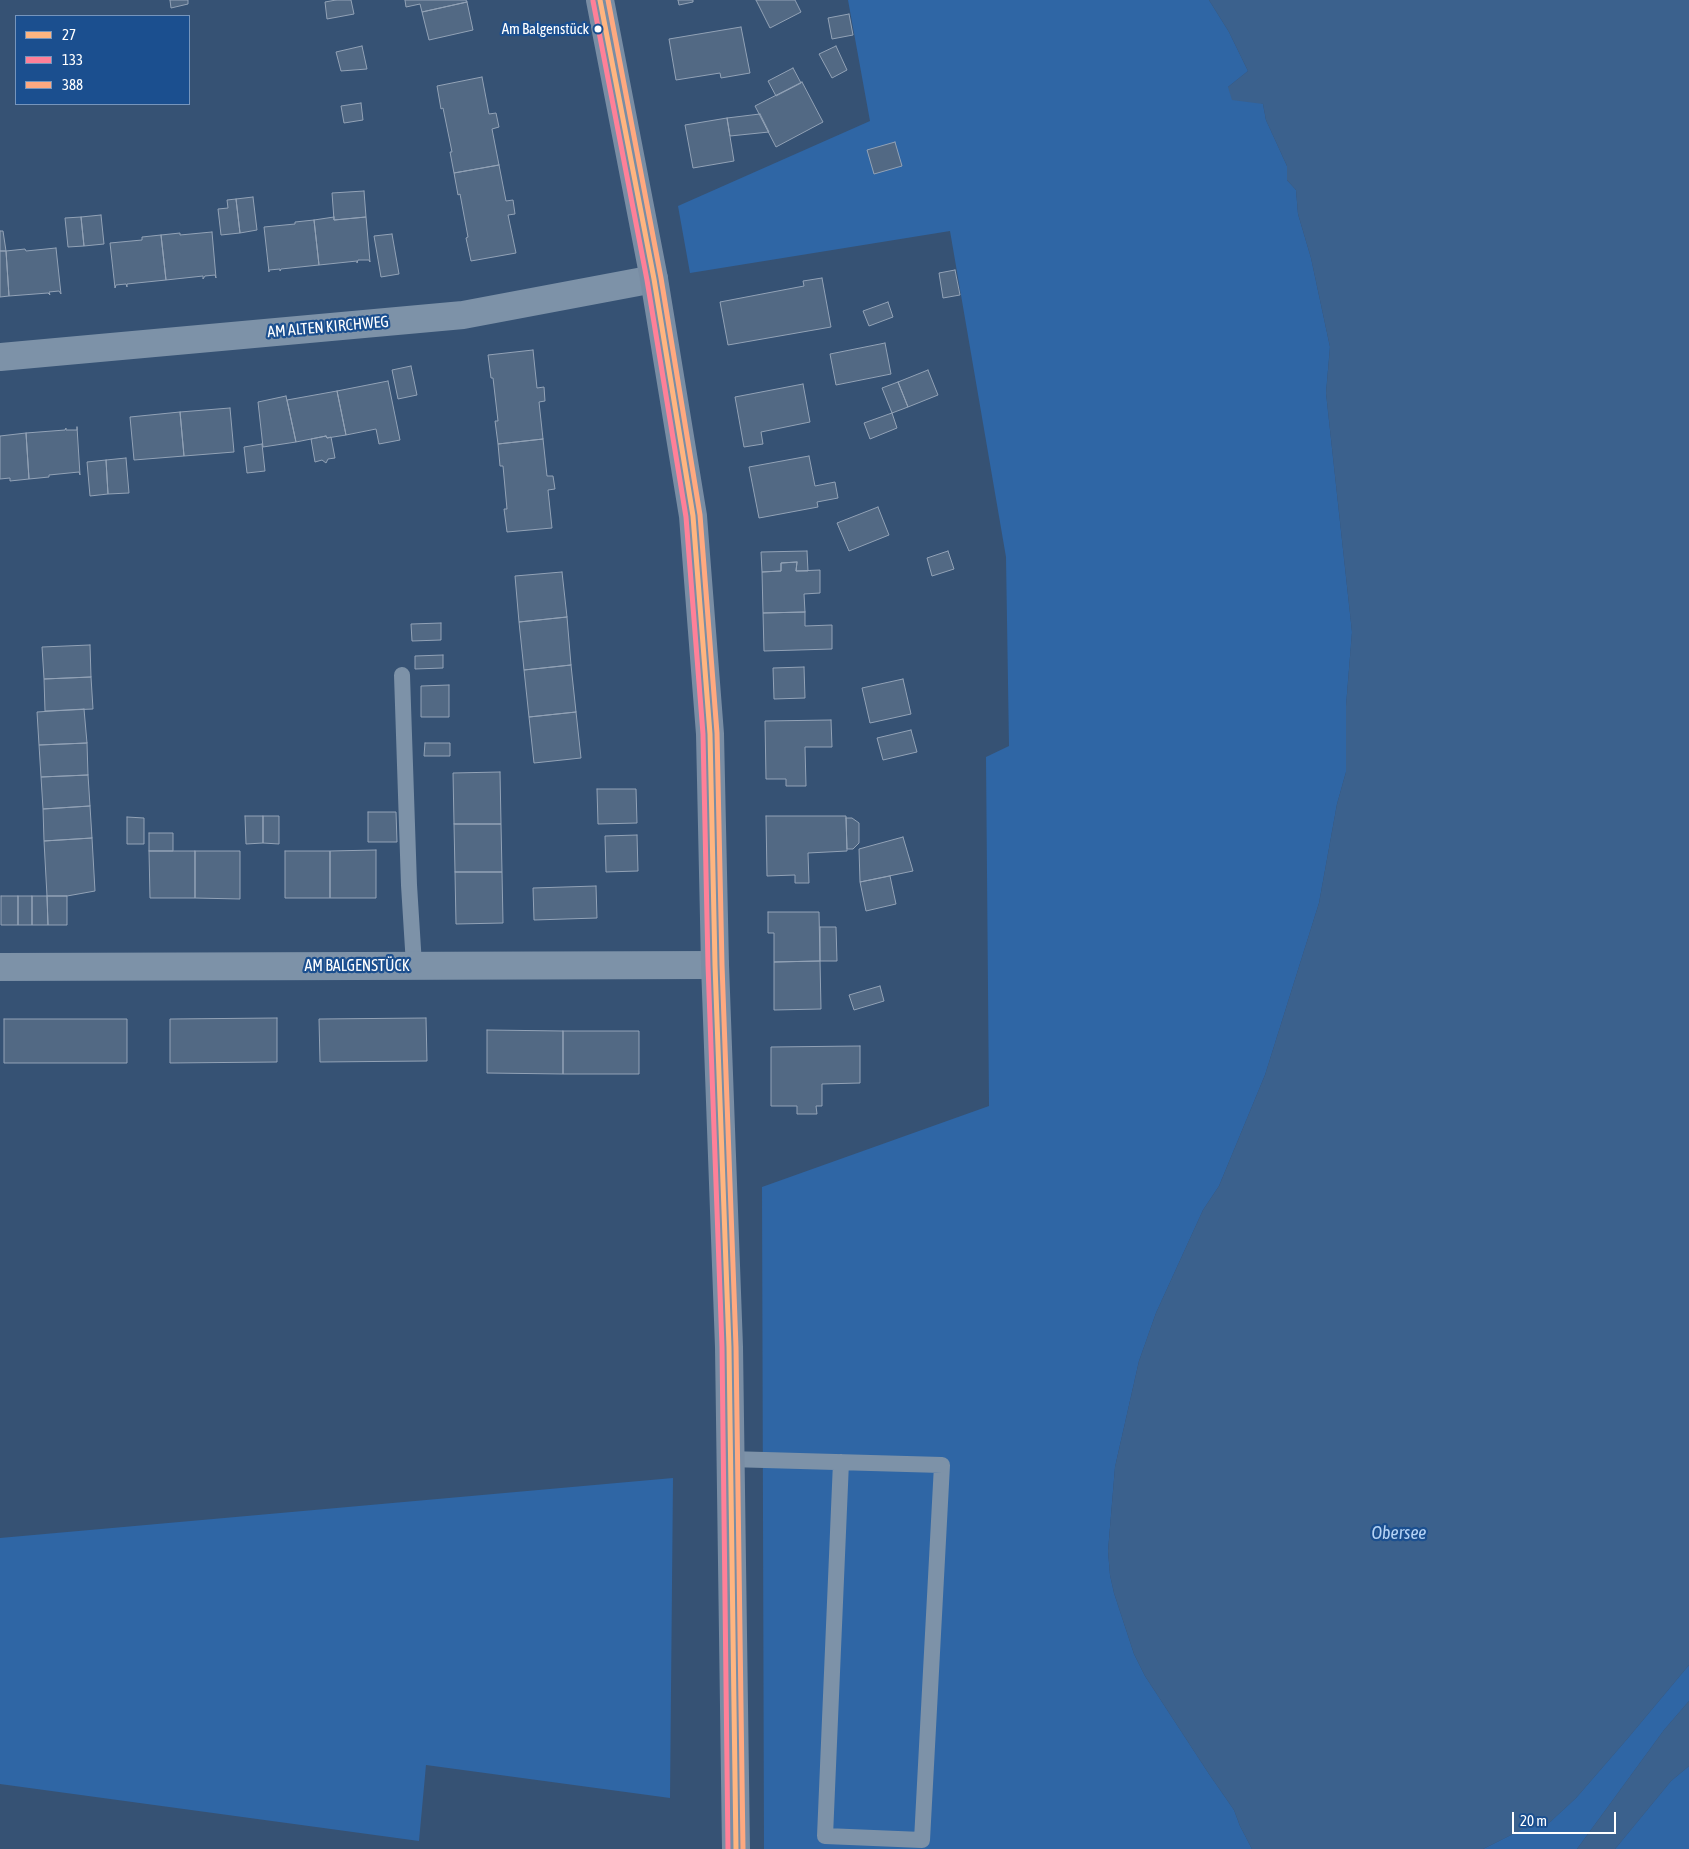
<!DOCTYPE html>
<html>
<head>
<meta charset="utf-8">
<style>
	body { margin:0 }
	#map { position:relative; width:1689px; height:1849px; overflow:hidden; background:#365274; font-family:"Asap Condensed",sans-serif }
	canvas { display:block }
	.legend { position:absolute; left:15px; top:15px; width:175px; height:90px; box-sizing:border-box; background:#1b4f8f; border:1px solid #7695bc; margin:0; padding:6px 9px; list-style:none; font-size:15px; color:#fff }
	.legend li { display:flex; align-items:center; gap:10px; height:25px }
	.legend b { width:25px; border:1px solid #7695bc }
	.scale { position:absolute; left:1512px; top:1812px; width:104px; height:22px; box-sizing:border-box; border:2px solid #fff; border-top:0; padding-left:6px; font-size:15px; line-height:18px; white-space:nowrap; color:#fff; -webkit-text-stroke:4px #1b4f8f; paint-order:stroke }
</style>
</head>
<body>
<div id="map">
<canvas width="1689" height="1849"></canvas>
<ul class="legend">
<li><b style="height:6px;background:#ffb580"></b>27</li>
<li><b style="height:6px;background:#ff8098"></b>133</li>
<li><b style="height:6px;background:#ffa980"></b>388</li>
</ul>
<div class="scale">20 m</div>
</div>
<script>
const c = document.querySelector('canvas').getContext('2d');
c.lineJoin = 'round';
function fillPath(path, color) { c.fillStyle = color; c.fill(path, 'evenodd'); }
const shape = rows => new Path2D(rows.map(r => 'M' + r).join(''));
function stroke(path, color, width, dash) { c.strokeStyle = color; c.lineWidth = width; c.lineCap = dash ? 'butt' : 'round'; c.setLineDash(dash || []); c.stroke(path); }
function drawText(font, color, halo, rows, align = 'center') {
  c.font = font + ' "Asap Condensed",sans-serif'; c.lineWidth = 4.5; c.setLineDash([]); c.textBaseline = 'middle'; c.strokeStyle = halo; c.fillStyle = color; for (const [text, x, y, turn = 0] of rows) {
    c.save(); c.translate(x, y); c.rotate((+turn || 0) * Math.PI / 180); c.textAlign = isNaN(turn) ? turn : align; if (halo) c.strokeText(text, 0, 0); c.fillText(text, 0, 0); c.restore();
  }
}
const green = shape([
	[848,0,1209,0,1229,32,1248,71,1228,87,1263,104,1266,120,1287,166,1287,180,1296,190,1298,214,1311,258,1330,347,1326,393,1352,632,1346,706,1346,772,1337,804,1319,903,1265,1075,1219,1186,1203,1210,1156,1313,1139,1361,1115,1467,1108,1551,1110,1575,1114,1593,1134,1654,1145,1676,1209,1774,1234,1810,1240,1826,1252,1849,764,1849,762,1187,989,1106,986,757,1009,746,1006,557,950,231,690,273,678,206,870,121],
	[673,1478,670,1798,426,1765,419,1841,0,1784,0,1538],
	[1689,1665,1689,1701,1664,1730,1577,1849,1483,1849,1523,1829,1549,1823,1576,1798,1628,1738],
	[1689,1766,1689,1849,1615,1849,1671,1781]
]);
const water = shape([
	[1209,0,1689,0,1689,1665,1628,1738,1576,1798,1549,1823,1523,1829,1483,1849,1252,1849,1240,1826,1234,1810,1209,1774,1145,1676,1134,1654,1114,1593,1110,1575,1108,1551,1115,1467,1139,1361,1156,1313,1203,1210,1219,1186,1265,1075,1319,903,1337,804,1346,772,1346,706,1352,632,1326,393,1330,347,1311,258,1298,214,1296,190,1287,180,1287,166,1266,120,1263,104,1232,100,1228,87,1248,71,1229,32],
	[1689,1701,1689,1766,1671,1781,1615,1849,1577,1849,1664,1730]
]);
const building = shape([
	[170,0,188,0,188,4,171,8,170,0],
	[336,0,351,0,354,14,327,19,325,2,336,0],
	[405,0,466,0,467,2,422,12,420,4,406,7,405,0],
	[678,0,693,0,693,2,679,5,678,0],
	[756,0,795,0,801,12,770,28,756,0],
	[467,2,473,30,429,40,422,12,467,2],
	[849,14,853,35,832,39,828,18,849,14],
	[741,27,750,73,721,78,720,73,676,80,669,39,741,27],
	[362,46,367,69,341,71,336,52,362,46],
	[836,46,847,70,832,78,819,54,836,46],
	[793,68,801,83,776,96,768,81,793,68],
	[482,77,489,114,496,113,499,127,492,129,499,165,454,173,450,152,452,152,443,108,441,109,437,86,482,77],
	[802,82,823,122,776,147,755,106,802,82],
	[361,103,363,120,344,123,341,106,361,103],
	[760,114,769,132,730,136,727,118,760,114],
	[727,118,734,161,693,168,685,125,727,118],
	[895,142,902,166,874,174,867,150,895,142],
	[499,165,506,201,513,200,515,214,508,215,516,253,471,261,466,238,468,237,460,194,458,195,454,173,499,165],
	[364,191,366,217,334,220,332,193,364,191],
	[253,197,257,230,240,233,236,199,253,197],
	[236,199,240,233,221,235,218,209,228,208,227,200,236,199],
	[101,215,104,244,84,246,81,217,101,215],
	[81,217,84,246,68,247,65,218,81,217],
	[334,217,334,220,366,217,370,262,369,260,358,260,357,263,357,261,319,265,314,220,334,217],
	[314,220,319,265,281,269,280,271,280,269,269,270,269,272,264,227,295,224,295,222,314,220],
	[0,231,3,231,6,251,0,251,0,231],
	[212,232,216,278,215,275,205,276,203,279,203,276,166,280,161,235,180,233,180,235,212,232],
	[392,234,399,274,381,277,374,236,392,234],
	[161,235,166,280,127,284,127,287,126,284,116,285,115,288,110,243,142,240,142,237,161,235],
	[56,248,61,294,59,291,49,292,50,295,48,293,9,296,6,251,25,249,26,251,56,248],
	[0,251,6,251,9,296,0,297,0,251],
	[955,270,960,295,943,298,939,273,955,270],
	[822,278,831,327,728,345,720,302,804,286,803,281,822,278],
	[888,302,893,317,869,326,863,311,888,302],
	[885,343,891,374,836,385,830,354,885,343],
	[533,350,537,388,544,387,545,401,539,402,543,439,498,444,495,421,498,421,493,378,491,378,488,355,533,350],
	[411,366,417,395,398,399,392,370,411,366],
	[928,370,938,395,908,407,898,382,928,370],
	[388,381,400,440,379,444,376,429,346,435,337,391,388,381],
	[898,382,908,407,892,413,882,388,898,382],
	[803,384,810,422,761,432,763,444,744,447,735,397,803,384],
	[337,391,346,435,327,438,326,436,296,442,287,400,337,391],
	[286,396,296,442,263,447,258,402,286,396],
	[230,408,234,452,184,456,180,412,230,408],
	[180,412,184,456,134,460,130,417,180,412],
	[892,413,897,428,870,439,864,423,892,413],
	[77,427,80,475,79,472,49,475,49,477,29,479,26,433,65,430,66,428,66,430,77,430,77,427],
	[26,433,29,479,10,481,10,478,0,479,0,436,26,433],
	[326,436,327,438,331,437,335,458,328,459,326,463,322,460,315,462,311,439,326,436],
	[543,439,547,476,553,476,555,489,548,490,552,528,507,532,504,509,507,509,503,466,500,466,498,444,543,439],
	[262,444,265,471,247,473,244,447,262,444],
	[809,456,815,486,835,482,838,498,817,502,818,507,759,518,749,467,809,456],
	[126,458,129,493,108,494,106,460,126,458],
	[106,460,108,494,90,496,87,462,106,460],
	[878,507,889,535,849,551,837,523,878,507],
	[807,551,808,571,796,571,797,562,781,563,781,571,762,572,761,552,807,551],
	[948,551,954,569,932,576,927,558,948,551],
	[797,562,796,571,820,570,820,593,804,594,805,612,763,613,762,572,781,571,781,563,797,562],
	[562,572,567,617,519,622,515,576,562,572],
	[805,612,805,626,832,625,832,649,764,651,763,613,805,612],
	[567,617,571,665,524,670,519,622,567,617],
	[441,623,441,640,412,641,411,624,441,623],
	[90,645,91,677,44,679,42,647,90,645],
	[443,655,443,668,415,669,415,656,443,655],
	[571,665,576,712,529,717,524,670,571,665],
	[804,667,805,698,774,699,773,668,804,667],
	[91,677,93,709,45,711,44,679,91,677],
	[903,679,911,714,870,723,862,688,903,679],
	[449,685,449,717,421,717,421,686,449,685],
	[84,709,87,743,39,745,37,712,84,709],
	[576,712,581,758,534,763,529,717,576,712],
	[831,720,832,747,805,747,806,786,786,786,786,779,766,779,765,721,831,720],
	[911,730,917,752,883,760,877,738,911,730],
	[87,743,88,775,41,777,39,745,87,743],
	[425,743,450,743,450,756,424,756,425,743],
	[500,772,501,824,454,824,453,773,500,772],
	[88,775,90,806,43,809,41,777,88,775],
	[597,789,636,789,637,823,598,824,597,789],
	[90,806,92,838,44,841,43,809,90,806],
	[368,812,396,812,397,842,368,842,368,812],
	[245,816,263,816,263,843,246,844,245,816],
	[263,816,279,816,279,844,263,843,263,816],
	[766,816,846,816,847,851,808,853,809,883,795,883,795,875,767,876,766,816],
	[127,817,144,818,144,844,127,844,127,817],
	[846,818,852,818,859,823,859,843,853,849,847,849,846,818],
	[454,824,501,824,502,872,455,872,454,824],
	[149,833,173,833,173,851,149,851,149,833],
	[637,835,638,871,606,872,605,836,637,835],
	[903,837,913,871,860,882,859,849,903,837],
	[92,838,95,891,67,896,47,896,44,841,92,838],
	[376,850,376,898,330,898,330,851,376,850],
	[149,851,195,851,195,898,150,898,149,851],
	[195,851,240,851,240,899,195,898,195,851],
	[285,851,330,851,330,898,285,898,285,851],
	[455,872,502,872,503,923,456,924,455,872],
	[890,876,896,904,866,911,860,882,890,876],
	[596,886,597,918,534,920,533,888,596,886],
	[1,896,18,896,18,925,1,925,1,896],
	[18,896,32,896,32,925,18,925,18,896],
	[32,896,47,896,48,925,32,925,32,896],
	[47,896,67,896,67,925,48,925,47,896],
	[768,912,819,912,820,961,774,962,774,933,768,933,768,912],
	[820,927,836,927,837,961,820,961,820,927],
	[820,961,821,1009,774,1010,774,962,820,961],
	[880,986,884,1001,854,1010,849,995,880,986],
	[277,1018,277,1062,170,1063,170,1019,277,1018],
	[426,1018,427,1061,320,1062,319,1019,426,1018],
	[4,1019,127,1019,127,1063,4,1063,4,1019],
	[487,1030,563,1031,563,1074,487,1073,487,1030],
	[563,1031,639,1031,639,1074,563,1074,563,1031],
	[860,1046,860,1083,822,1084,822,1106,816,1106,817,1114,797,1114,797,1106,771,1106,771,1047,860,1046]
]);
const lane = shape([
	[402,675,409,885,414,965],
	[729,1459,942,1465,922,1840,825,1836,841,1462]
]);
const street = shape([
	[0,357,463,315,654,279],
	[0,967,715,965]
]);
const secondary = shape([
	[600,0,654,279,693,516,710,734,715,965,729,1347,736,1849]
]);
const bus1 = shape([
	[600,0,654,279,693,516,710,734,715,965,729,1347,736,1849]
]);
const bus2 = shape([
	[593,1,647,280,686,517,703,734,708,965,722,1347,728,1849]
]);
const bus3 = shape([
	[608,0,661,278,700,515,717,733,722,965,736,1347,743,1849]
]);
const markers = [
	[598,29,4.5,"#fff"]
];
const busNames = [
	["Am Balgenstück",589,29]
];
const streetNames = [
	["AM ALTEN KIRCHWEG",328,327,-5],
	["AM BALGENSTÜCK",357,966]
];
const waterNames = [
	["Obersee",1399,1533]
];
fillPath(green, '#2f66a5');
fillPath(water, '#3b618d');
fillPath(building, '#526984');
stroke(building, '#92a2b6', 1);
stroke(lane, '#7d92a8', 16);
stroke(street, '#7d92a8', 28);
stroke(secondary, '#798da4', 28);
stroke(bus1, '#ffb580', 5);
stroke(bus2, '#ff8098', 5);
stroke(bus3, '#ffa980', 5);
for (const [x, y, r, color] of markers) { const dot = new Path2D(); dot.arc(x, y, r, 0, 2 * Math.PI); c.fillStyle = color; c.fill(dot); stroke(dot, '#1b4f8f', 2); }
drawText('15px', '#fff', '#1b4f8f', busNames, 'right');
drawText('16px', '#fff', '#1b4f8f', streetNames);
drawText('italic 18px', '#b5d3f5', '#1b4f8f', waterNames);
</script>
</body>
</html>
